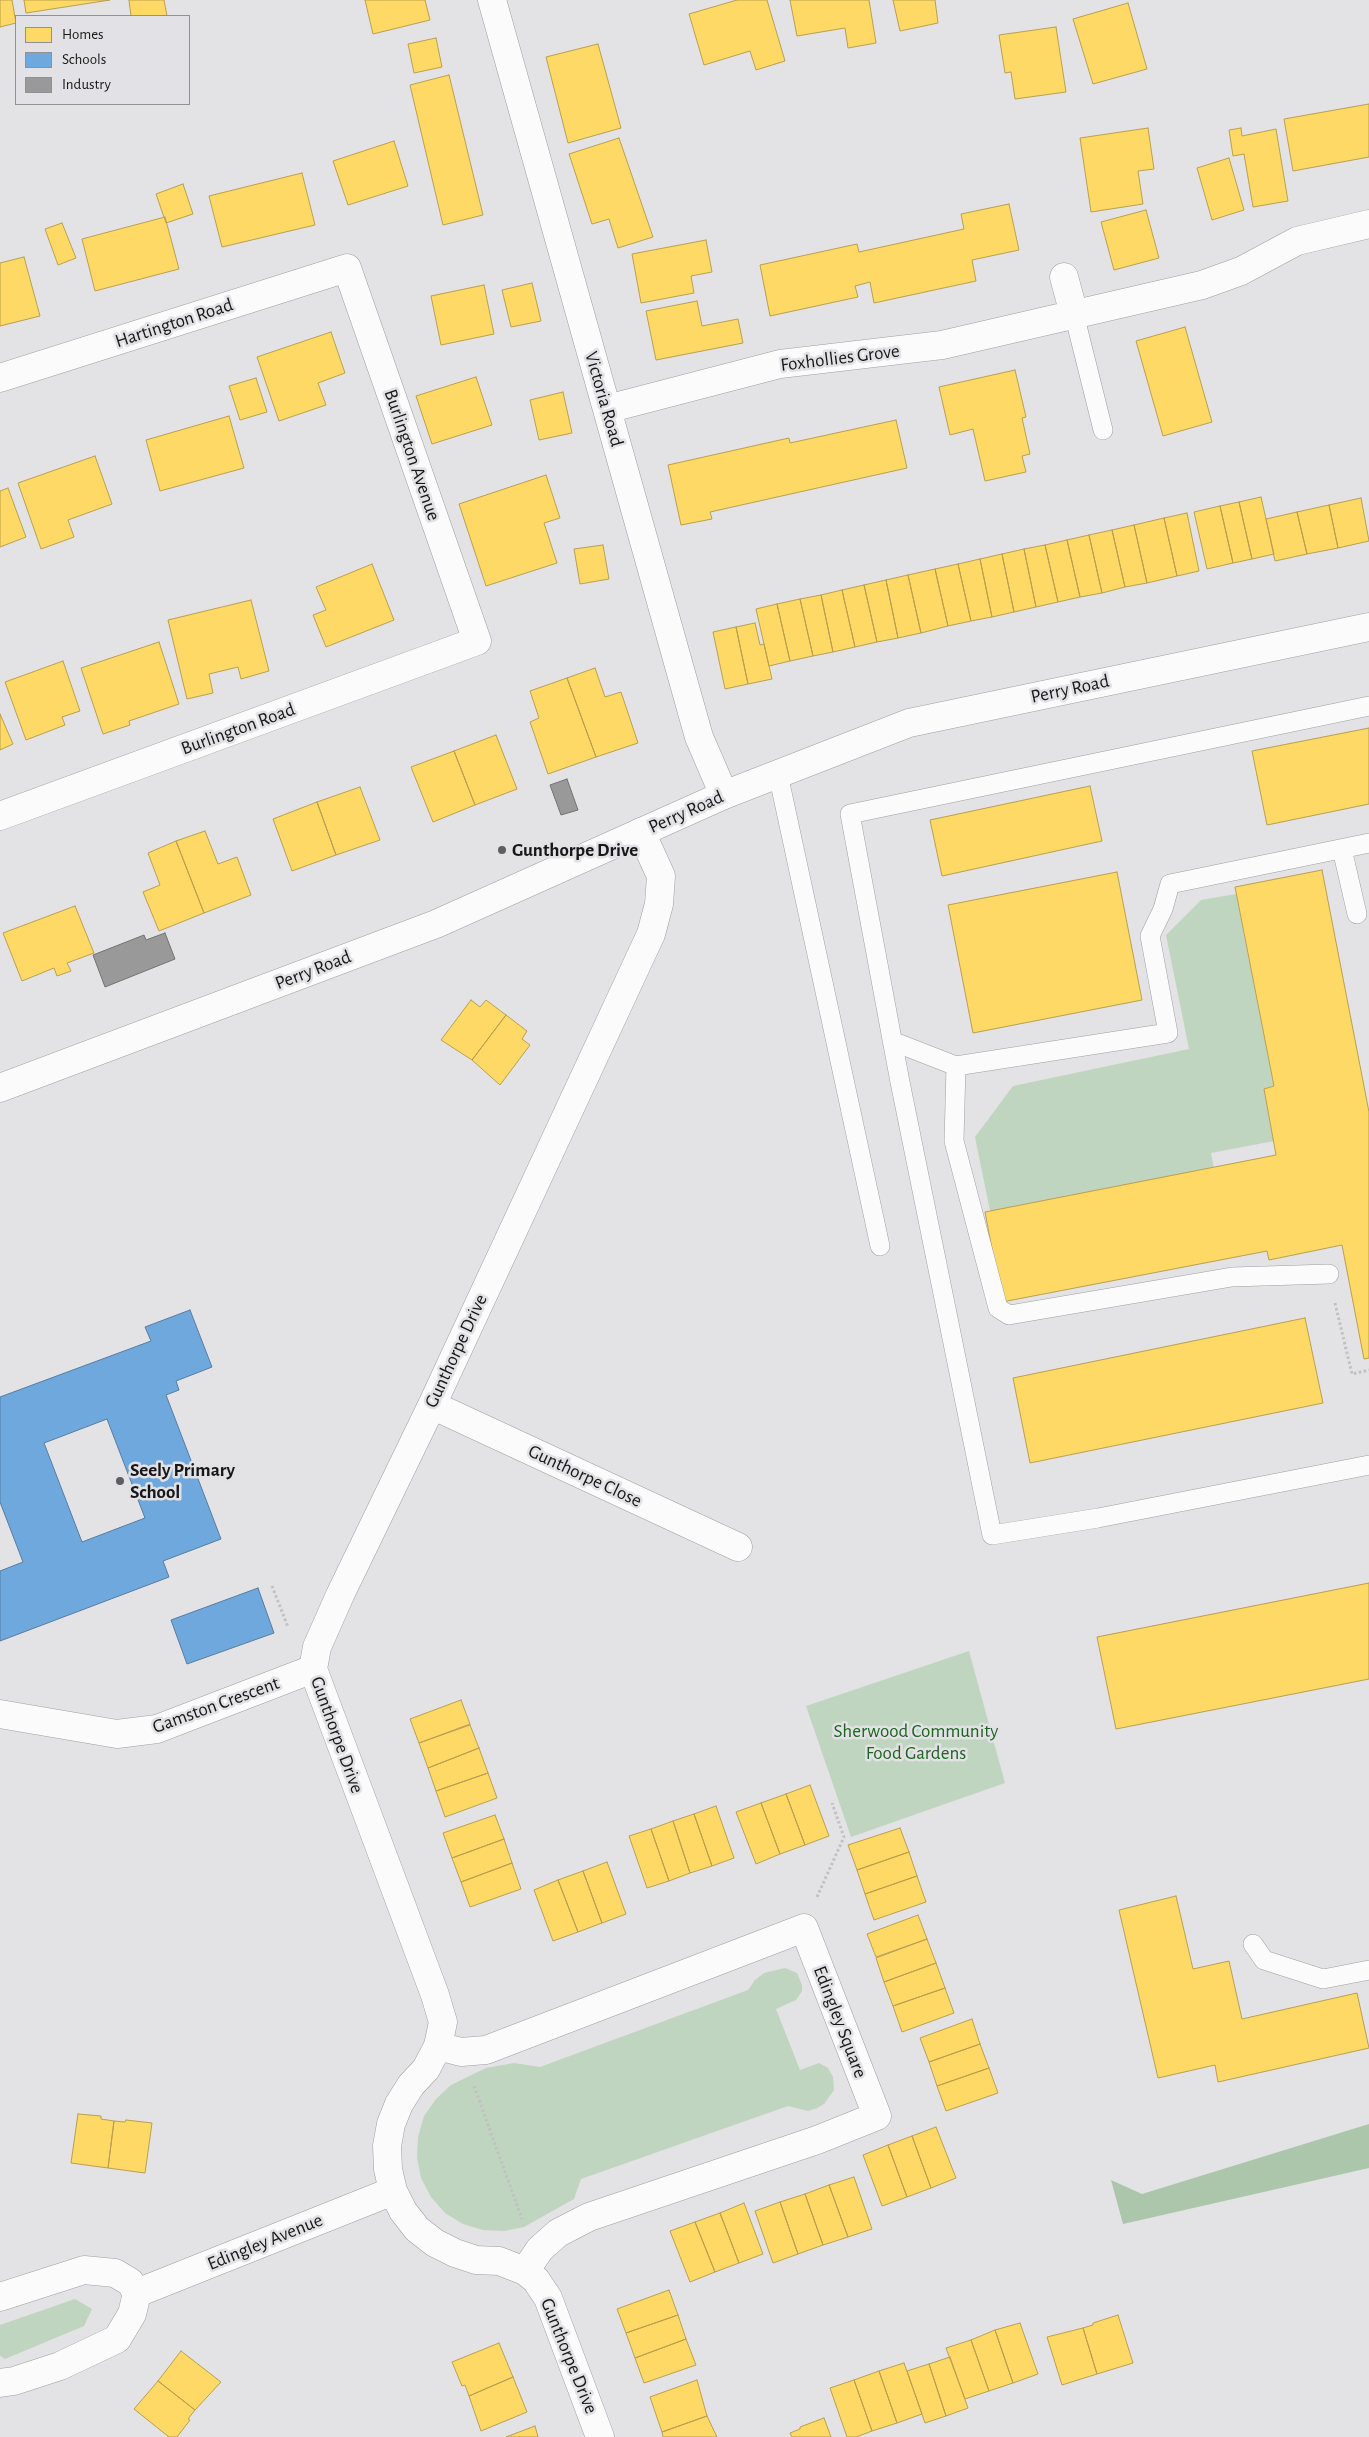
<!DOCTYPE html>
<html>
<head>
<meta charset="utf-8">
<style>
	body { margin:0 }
	#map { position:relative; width:1369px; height:2437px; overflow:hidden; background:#e3e2e4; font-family:"Alegreya Sans",sans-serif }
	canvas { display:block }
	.legend { position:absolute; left:15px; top:15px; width:175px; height:90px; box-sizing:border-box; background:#e2e1e5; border:1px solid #919093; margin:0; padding:6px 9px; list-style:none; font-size:15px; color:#171718 }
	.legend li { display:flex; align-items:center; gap:10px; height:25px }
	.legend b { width:25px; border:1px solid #919093 }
</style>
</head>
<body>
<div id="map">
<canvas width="1369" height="2437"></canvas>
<ul class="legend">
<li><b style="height:14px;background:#ffd966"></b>Homes</li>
<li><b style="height:14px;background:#6fa8dc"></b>Schools</li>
<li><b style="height:14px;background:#999"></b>Industry</li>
</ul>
</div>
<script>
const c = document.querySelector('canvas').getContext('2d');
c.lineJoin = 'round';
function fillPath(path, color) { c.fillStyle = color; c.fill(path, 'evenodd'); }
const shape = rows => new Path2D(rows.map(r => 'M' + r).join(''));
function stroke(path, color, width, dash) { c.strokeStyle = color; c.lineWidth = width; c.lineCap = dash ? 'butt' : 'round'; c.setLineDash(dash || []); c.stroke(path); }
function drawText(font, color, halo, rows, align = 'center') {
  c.font = font + ' "Alegreya Sans",sans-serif'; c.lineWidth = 5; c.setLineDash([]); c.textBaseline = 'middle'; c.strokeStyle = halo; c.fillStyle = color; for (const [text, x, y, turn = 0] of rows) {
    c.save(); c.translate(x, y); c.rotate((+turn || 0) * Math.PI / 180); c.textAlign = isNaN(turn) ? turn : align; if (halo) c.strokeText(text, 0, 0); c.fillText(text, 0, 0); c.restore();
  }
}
const green = shape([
	[1236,894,1274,1086,1264,1089,1274,1141,1211,1153,1214,1168,990,1211,975,1137,1013,1086,1189,1049,1166,935,1201,900],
	[969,1651,1005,1783,851,1837,806,1706],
	[785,1968,797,1973,802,1985,802,1991,796,2000,776,2009,800,2070,819,2063,828,2068,833,2077,834,2090,824,2104,817,2108,808,2111,788,2106,581,2179,574,2199,524,2227,504,2231,483,2230,463,2224,445,2213,431,2197,421,2178,417,2158,418,2137,424,2116,436,2099,451,2085,486,2068,514,2063,540,2067,748,1990,755,1980,764,1973],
	[75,2299,92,2309,84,2326,5,2359,0,2356,0,2325]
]);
const forest = shape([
	[1369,2124,1369,2168,1123,2224,1111,2180,1142,2194]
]);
const homes = shape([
	[0,0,12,0,16,23,0,27,0,0],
	[24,0,110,0,26,13,24,0],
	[129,0,164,0,167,16,131,16,129,0],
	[365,0,425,0,430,20,373,34,365,0],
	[737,0,767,0,785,61,756,70,750,51,704,65,689,14,737,0],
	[790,0,869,0,876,43,848,48,845,28,797,36,790,0],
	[893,0,935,0,938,23,900,31,893,0],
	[1128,3,1147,69,1093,84,1073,19,1128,3],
	[1056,27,1066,92,1015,99,1011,72,1005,73,999,35,1056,27],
	[436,38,442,67,414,73,408,44,436,38],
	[598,44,621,128,568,143,546,57,598,44],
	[449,75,483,215,443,225,410,85,449,75],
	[1369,104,1369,157,1293,171,1284,119,1369,104],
	[1148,128,1154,169,1138,171,1143,204,1091,212,1080,138,1148,128],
	[1241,128,1242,136,1276,129,1288,201,1253,207,1244,154,1233,156,1229,130,1241,128],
	[619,138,653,237,618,248,609,219,592,224,569,154,619,138],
	[394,141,408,186,348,205,333,161,394,141],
	[1229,158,1244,210,1212,220,1197,168,1229,158],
	[302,173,315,225,222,247,209,196,302,173],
	[183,184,193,214,166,223,156,194,183,184],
	[1009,204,1019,250,972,260,976,281,874,303,870,282,855,286,858,297,770,316,760,265,857,244,859,252,964,229,961,214,1009,204],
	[1146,210,1159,258,1114,270,1101,222,1146,210],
	[165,217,179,269,95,291,82,239,165,217],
	[62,223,76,258,58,265,45,229,62,223],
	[706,240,712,272,691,276,694,293,641,303,632,254,706,240],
	[24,257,40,316,0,326,0,263,24,257],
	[532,283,541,321,511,327,502,290,532,283],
	[484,285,494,334,441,345,431,296,484,285],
	[697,301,702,326,738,319,743,343,656,360,646,311,697,301],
	[1185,327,1212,422,1163,436,1136,341,1185,327],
	[331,332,345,373,318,383,326,405,279,421,257,357,331,332],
	[1015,370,1026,417,1022,418,1030,454,1022,456,1026,472,985,481,973,429,950,435,939,387,1015,370],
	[476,377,492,425,432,444,416,396,476,377],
	[256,378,267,412,240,420,229,386,256,378],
	[563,392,572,433,539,440,530,400,563,392],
	[229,416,244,468,160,491,146,440,229,416],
	[896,420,907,468,710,512,712,519,681,525,668,465,789,438,790,443,896,420],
	[95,456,112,504,68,520,74,537,41,549,18,483,95,456],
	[546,475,560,518,544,523,557,563,486,586,459,504,546,475],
	[8,488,26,537,0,547,0,491,8,488],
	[1261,497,1274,554,1252,559,1239,502,1261,497],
	[1361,498,1369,541,1338,548,1329,505,1361,498],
	[1239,502,1252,559,1233,563,1220,506,1239,502],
	[1329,505,1338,548,1307,554,1297,512,1329,505],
	[1220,506,1233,563,1207,569,1194,512,1220,506],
	[1297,512,1307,554,1275,561,1266,519,1297,512],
	[1187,513,1199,571,1177,576,1164,518,1187,513],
	[1164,518,1177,576,1147,583,1134,525,1164,518],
	[1134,525,1147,583,1125,587,1112,530,1134,525],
	[1112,530,1125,587,1102,593,1089,535,1112,530],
	[1089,535,1102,593,1080,597,1067,540,1089,535],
	[1067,540,1080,597,1058,602,1045,545,1067,540],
	[603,545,609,579,580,584,574,549,603,545],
	[1045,545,1058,602,1036,607,1024,549,1045,545],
	[1024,549,1036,607,1014,612,1002,554,1024,549],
	[1002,554,1014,612,992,617,980,559,1002,554],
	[980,559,992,617,971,621,958,564,980,559],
	[372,564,394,620,326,647,313,615,326,610,316,587,372,564],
	[958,564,971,621,948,626,935,569,958,564],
	[935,569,948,626,921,633,908,575,935,569],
	[908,575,921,633,898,638,886,580,908,575],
	[886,580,898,638,877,642,864,585,886,580],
	[864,585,877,642,855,647,842,590,864,585],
	[842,590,855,647,833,652,821,595,842,590],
	[821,595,833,652,813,656,800,599,821,595],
	[800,599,813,656,790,661,777,604,800,599],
	[251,600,269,671,241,679,238,667,209,674,213,693,187,699,168,620,251,600],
	[777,604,790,661,769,666,756,609,777,604],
	[755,623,760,645,764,644,772,679,748,684,736,627,755,623],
	[736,627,748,684,725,689,713,632,736,627],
	[159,642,179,704,129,721,130,725,103,734,81,668,159,642],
	[63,661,80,711,62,717,65,725,26,740,5,682,63,661],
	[595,668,605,697,621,692,638,743,596,757,567,678,595,668],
	[567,678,596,757,548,774,530,722,539,718,530,691,567,678],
	[0,714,13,744,0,750,0,714],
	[1369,728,1369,804,1267,825,1252,751,1369,728],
	[496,735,517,789,475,805,454,751,496,735],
	[454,751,475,805,433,822,411,767,454,751],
	[1090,786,1102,841,942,876,930,820,1090,786],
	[360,787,380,840,336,855,317,802,360,787],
	[317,802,336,855,292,871,273,819,317,802],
	[205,831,218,864,237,857,251,895,204,913,176,841,205,831],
	[176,841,204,913,159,931,143,892,160,885,148,853,176,841],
	[1322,870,1369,1112,1369,1358,1364,1359,1342,1245,1269,1260,1267,1251,1002,1302,985,1212,1276,1155,1264,1089,1274,1086,1235,887,1322,870],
	[1117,872,1142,1000,973,1033,948,905,1117,872],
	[75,906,94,953,67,963,71,971,57,976,54,968,22,981,3,933,75,906],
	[471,1000,480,1007,486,1000,506,1015,472,1060,441,1040,471,1000],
	[506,1015,527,1031,522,1039,530,1045,500,1085,472,1060,506,1015],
	[1305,1318,1323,1403,1030,1463,1013,1378,1305,1318],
	[1369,1583,1369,1679,1116,1729,1097,1637,1369,1583],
	[461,1700,470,1724,419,1743,410,1719,461,1700],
	[470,1725,479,1748,428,1768,419,1743,470,1725],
	[479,1748,488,1773,436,1791,428,1768,479,1748],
	[488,1773,497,1798,445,1817,436,1791,488,1773],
	[810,1785,829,1836,805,1845,786,1794,810,1785],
	[786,1794,805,1845,780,1854,761,1803,786,1794],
	[761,1803,780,1854,756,1864,736,1812,761,1803],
	[716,1806,734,1858,712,1866,694,1814,716,1806],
	[694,1814,712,1866,690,1873,673,1821,694,1814],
	[495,1815,504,1839,452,1858,443,1833,495,1815],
	[673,1821,690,1873,669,1881,651,1829,673,1821],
	[900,1828,909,1852,857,1870,848,1845,900,1828],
	[651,1829,669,1881,647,1888,629,1836,651,1829],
	[504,1839,512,1863,461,1882,452,1858,504,1839],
	[909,1852,917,1876,865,1894,857,1870,909,1852],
	[607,1862,626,1914,602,1923,583,1871,607,1862],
	[512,1863,521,1889,470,1907,461,1882,512,1863],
	[583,1871,602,1923,578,1932,558,1880,583,1871],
	[917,1876,926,1902,874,1920,865,1894,917,1876],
	[558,1880,578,1932,553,1941,534,1890,558,1880],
	[1176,1896,1193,1969,1229,1961,1242,2019,1357,1993,1369,2048,1218,2082,1215,2065,1158,2078,1119,1910,1176,1896],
	[918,1915,927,1939,876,1957,867,1934,918,1915],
	[927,1939,936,1963,884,1982,876,1958,927,1939],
	[936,1963,945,1988,893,2006,884,1982,936,1963],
	[945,1988,954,2013,902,2032,893,2006,945,1988],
	[972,2019,980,2044,929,2062,920,2038,972,2019],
	[980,2044,989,2068,937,2086,929,2062,980,2044],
	[989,2068,998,2093,946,2111,937,2086,989,2068],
	[78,2114,101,2116,101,2119,114,2121,108,2168,71,2163,78,2114],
	[126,2120,152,2123,145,2173,108,2168,114,2121,125,2122,126,2120],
	[936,2127,956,2178,931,2188,912,2136,936,2127],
	[912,2136,931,2188,907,2197,888,2145,912,2136],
	[888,2145,907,2197,882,2206,863,2155,888,2145],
	[854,2177,872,2229,848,2237,829,2185,854,2177],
	[829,2185,848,2237,823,2245,805,2194,829,2185],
	[805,2194,823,2245,798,2254,780,2202,805,2194],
	[780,2202,798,2254,773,2263,755,2211,780,2202],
	[744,2203,763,2254,739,2263,720,2213,744,2203],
	[720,2213,739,2263,715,2272,695,2222,720,2213],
	[695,2222,715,2272,690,2282,670,2231,695,2222],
	[669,2290,678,2315,626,2333,617,2309,669,2290],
	[678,2315,686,2339,635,2358,626,2333,678,2315],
	[1118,2315,1133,2363,1097,2374,1083,2328,1093,2325,1093,2323,1118,2315],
	[1020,2323,1038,2374,1013,2383,995,2330,1020,2323],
	[1083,2328,1097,2374,1062,2385,1047,2337,1083,2328],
	[995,2330,1013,2383,989,2391,971,2340,995,2330],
	[686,2339,696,2365,644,2383,635,2358,686,2339],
	[971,2340,989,2391,965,2399,946,2348,971,2340],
	[499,2343,513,2377,469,2396,465,2385,462,2386,452,2362,499,2343],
	[181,2351,221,2382,195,2410,158,2381,181,2351],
	[950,2357,968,2408,946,2416,929,2364,950,2357],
	[904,2363,922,2414,897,2423,879,2371,904,2363],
	[929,2364,946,2416,925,2423,907,2371,929,2364],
	[879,2371,897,2423,872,2431,854,2380,879,2371],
	[513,2377,527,2412,481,2431,469,2396,513,2377],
	[697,2380,707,2416,662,2432,650,2397,697,2380],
	[854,2380,872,2431,856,2437,847,2437,830,2388,854,2380],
	[158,2381,195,2410,188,2419,190,2420,177,2437,169,2437,134,2409,158,2381],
	[707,2416,717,2437,663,2437,662,2432,707,2416],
	[824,2418,831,2437,792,2437,790,2433,800,2429,800,2427,824,2418],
	[535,2426,538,2437,506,2437,535,2426]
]);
const schools = shape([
	[190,1310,212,1367,176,1381,179,1390,166,1395,221,1539,163,1561,169,1577,0,1641,0,1571,23,1562,0,1502,0,1397,151,1341,145,1327,190,1310],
	[107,1419,145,1518,82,1542,44,1443,107,1419],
	[258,1588,274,1633,187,1664,171,1620,258,1588]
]);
const industry = shape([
	[567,779,578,810,561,815,550,785,567,779],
	[165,933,175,959,105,987,93,955,144,935,146,940,165,933]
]);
const path = shape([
	[1335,1303,1352,1374,1369,1370],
	[272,1586,288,1627],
	[817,1897,844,1837,832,1803],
	[474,2086,522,2219]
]);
const lane = shape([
	[1074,314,1103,430],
	[1369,706,850,814,900,1082,992,1535,1098,1518,1369,1465],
	[778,774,880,1246],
	[1342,849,1357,914],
	[892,1041,956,1066,1168,1033,1150,936,1163,909,1170,884,1369,843],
	[956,1066,954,1141,998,1308,1009,1315,1232,1277,1329,1274],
	[1253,1944,1264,1960,1323,1979,1369,1970]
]);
const street = shape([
	[492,0,699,737,724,795],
	[1064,277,1074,314],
	[0,378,347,268,477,641,0,816],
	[607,409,780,364,942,345,1202,285,1241,271,1297,241,1369,224],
	[432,1405,738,1547],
	[0,1714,117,1734,157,1729,313,1669],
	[438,2046,461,2052,486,2050,804,1928,877,2116,817,2140,589,2217,558,2233,540,2249,525,2271],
	[137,2293,393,2191],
	[0,2297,84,2270,115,2273,130,2282,137,2293,132,2314,117,2339,60,2366,14,2381,0,2383],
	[600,2437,548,2298,536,2280,525,2271,499,2261,476,2260,455,2253,435,2243,417,2229,403,2211,393,2191,388,2169,387,2146,391,2124,399,2104,411,2085,426,2069,438,2046,443,2022,435,1995,313,1669,317,1647,340,1595,432,1405,651,934,659,904,661,876,641,832]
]);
const secondary = shape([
	[0,1088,436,924,724,795,909,723,1369,627]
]);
const markers = [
	[502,850,5,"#5e5e5f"],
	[120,1481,5,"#5e5e5f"]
];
const streetNames = [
	["Hartington Road",174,323,-18],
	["Foxhollies Grove",840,358,-7],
	["Victoria Road",604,399,74],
	["Burlington Avenue",412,455,71],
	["Perry Road",1070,689,-12],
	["Burlington Road",238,729,-20],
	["Perry Road",686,812,-24],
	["Perry Road",313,970,-21],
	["Gunthorpe Drive",456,1351,-65],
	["Gunthorpe Close",585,1476,25],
	["Gamston Crescent",216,1705,-20],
	["Gunthorpe Drive",337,1735,70],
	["Edingley Square",840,2022,69],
	["Edingley Avenue",265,2242,-22],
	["Gunthorpe Drive",569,2356,68]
];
const poiNames = [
	["Gunthorpe Drive",512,850],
	["Seely Primary",130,1470],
	["School",130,1492]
];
const parkNames = [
	["Sherwood Community",916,1731],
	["Food Gardens",916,1753]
];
fillPath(green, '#c0d5bf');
fillPath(forest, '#abc6aa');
fillPath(homes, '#ffd966');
stroke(homes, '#b99f4f', 1);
fillPath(schools, '#6fa8dc');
stroke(schools, '#557ca1', 1);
fillPath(industry, '#999');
stroke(industry, '#727272', 1);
stroke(lane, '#9f9ea0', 20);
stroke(street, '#9f9ea0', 29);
stroke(secondary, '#9f9ea0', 29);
stroke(path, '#c1c1c1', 3, [2.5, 2.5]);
stroke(lane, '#fbfbfb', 19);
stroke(street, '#fbfbfb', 28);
stroke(secondary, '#fbfbfb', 28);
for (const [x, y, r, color] of markers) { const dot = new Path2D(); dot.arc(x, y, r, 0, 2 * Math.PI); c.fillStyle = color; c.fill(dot); stroke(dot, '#e2e1e5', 2); }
drawText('19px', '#171718', '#e2e1e5', streetNames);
drawText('bold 19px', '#171718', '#e2e1e5', poiNames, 'left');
drawText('19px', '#1d641f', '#e2e1e5', parkNames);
</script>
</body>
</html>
